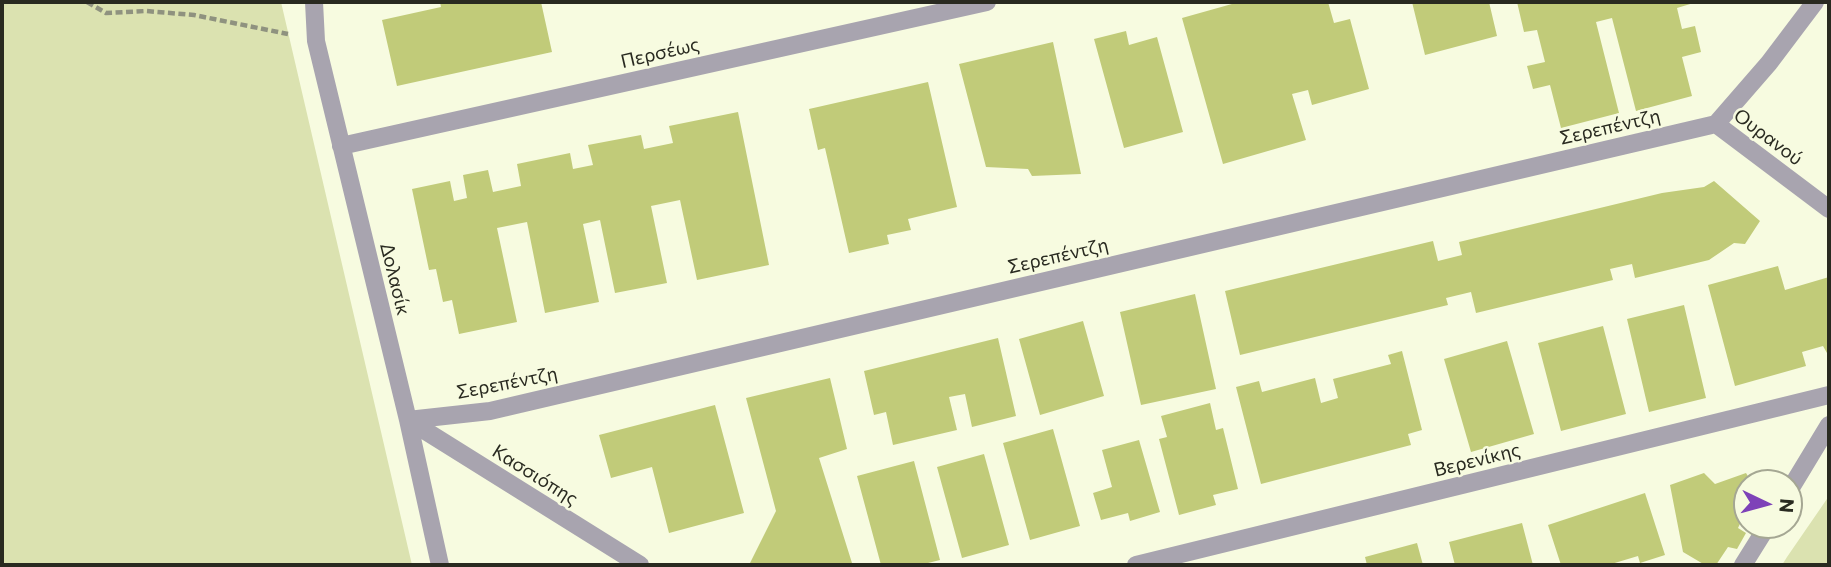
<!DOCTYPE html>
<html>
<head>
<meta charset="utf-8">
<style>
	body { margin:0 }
	#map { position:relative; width:1831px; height:567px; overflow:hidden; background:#f7fbe0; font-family:Commissioner,sans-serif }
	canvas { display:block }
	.frame { position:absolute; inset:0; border:4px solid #292a20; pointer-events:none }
	.north { position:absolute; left:1733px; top:469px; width:70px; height:70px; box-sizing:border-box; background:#f7fbe0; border:2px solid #a5a793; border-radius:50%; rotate:95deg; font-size:19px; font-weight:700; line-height:28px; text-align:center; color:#292a20 }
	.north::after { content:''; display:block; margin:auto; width:24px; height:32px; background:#7e42b8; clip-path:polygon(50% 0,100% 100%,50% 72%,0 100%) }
</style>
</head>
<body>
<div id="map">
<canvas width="1831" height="567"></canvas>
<div class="frame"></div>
<div class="north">N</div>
</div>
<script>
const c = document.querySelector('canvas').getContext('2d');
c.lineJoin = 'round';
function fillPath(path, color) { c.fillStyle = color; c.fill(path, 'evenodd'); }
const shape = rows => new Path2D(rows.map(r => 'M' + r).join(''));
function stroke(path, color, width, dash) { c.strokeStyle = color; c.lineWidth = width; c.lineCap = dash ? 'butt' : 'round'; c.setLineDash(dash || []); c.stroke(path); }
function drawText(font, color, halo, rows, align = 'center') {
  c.font = font + ' Commissioner,sans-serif'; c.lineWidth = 5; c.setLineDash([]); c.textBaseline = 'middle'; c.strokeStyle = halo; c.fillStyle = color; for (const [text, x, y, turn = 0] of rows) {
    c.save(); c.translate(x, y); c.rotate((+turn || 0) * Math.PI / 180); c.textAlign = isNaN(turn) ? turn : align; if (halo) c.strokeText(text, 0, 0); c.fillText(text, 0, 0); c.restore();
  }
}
const green = shape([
	[2,2,281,2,412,565,2,565],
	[1829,496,1829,565,1782,565,1787,557]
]);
const building = shape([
	[440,2,541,2,552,52,397,86,382,20,441,7],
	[1239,2,1328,2,1334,23,1350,19,1369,89,1312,105,1308,90,1292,94,1306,140,1223,164,1182,18],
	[1412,2,1489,2,1497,36,1425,55],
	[1517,2,1697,2,1677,8,1682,29,1695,26,1701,52,1682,57,1692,96,1636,111,1612,18,1596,22,1619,113,1561,128,1550,85,1533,89,1527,66,1545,62,1537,30,1524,32],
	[1126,31,1129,45,1157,37,1183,132,1124,148,1094,39],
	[1053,42,1081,174,1032,176,1028,169,986,167,959,64],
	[928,82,957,207,908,219,911,230,887,235,889,244,849,253,825,148,818,150,809,109],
	[738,112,769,265,697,280,680,200,651,206,667,283,615,293,600,220,583,224,599,302,545,313,527,222,497,228,517,322,459,334,452,300,443,302,436,269,429,270,412,189,450,181,454,201,467,198,463,175,488,170,493,192,521,186,517,164,570,153,573,169,593,165,588,145,641,135,644,149,673,143,669,126],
	[1714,181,1760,221,1745,244,1734,243,1709,260,1635,278,1632,264,1610,269,1613,280,1476,313,1471,292,1446,298,1448,305,1240,355,1225,291,1433,241,1438,261,1462,255,1459,242,1662,193,1704,187],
	[1778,266,1785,290,1829,277,1829,353,1827,353,1823,346,1802,352,1806,366,1735,386,1708,285],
	[1195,294,1216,389,1141,405,1120,312],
	[1684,305,1706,398,1649,412,1627,319],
	[1083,321,1104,396,1040,415,1019,339],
	[1603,326,1626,414,1561,431,1538,343],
	[998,338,1016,416,972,427,965,394,949,397,957,430,893,445,886,412,874,415,864,371],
	[1507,341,1534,434,1471,452,1444,359],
	[1402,351,1422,430,1408,434,1411,445,1261,484,1236,387,1259,381,1262,392,1315,378,1321,403,1338,398,1333,379,1391,364,1388,355],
	[830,378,847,449,819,458,852,563,844,565,749,565,776,511,746,398],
	[1210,403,1216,430,1223,428,1238,489,1213,495,1216,505,1179,515,1159,439,1167,437,1161,416],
	[715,405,744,513,669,533,652,467,611,478,599,435],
	[1053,429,1080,526,1030,540,1003,443],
	[1139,440,1160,512,1130,521,1128,513,1101,520,1093,493,1112,487,1102,450],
	[984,454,1009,545,962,558,937,467],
	[914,461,940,560,920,565,881,565,857,476],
	[1704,473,1715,484,1746,473,1752,483,1747,483,1747,509,1738,528,1746,533,1737,549,1728,547,1716,565,1705,565,1683,552,1670,485],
	[1645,493,1665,555,1640,563,1638,556,1608,565,1561,565,1548,525],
	[1522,523,1533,565,1455,565,1449,542],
	[1417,543,1423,565,1367,565,1365,557]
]);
const path = shape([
	[87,2,106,13,146,11,194,15,288,34]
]);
const minor = shape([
	[314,2,316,41,408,420,440,565],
	[1716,124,1769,63,1815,2],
	[1716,124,1829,209],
	[341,146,987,2],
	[408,420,490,411,1716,124],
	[408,420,640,565],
	[1789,491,1829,425],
	[1136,565,1829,395],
	[1743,565,1768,525]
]);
const streetNames = [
	["Περσέως",660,53,-13],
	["Σερεπέντζη",1610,127,-13],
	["Ουρανού",1768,137,37],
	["Σερεπέντζη",1058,256,-13],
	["Δολασίκ",395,279,76],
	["Σερεπέντζη",507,383,-11],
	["Βερενίκης",1477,460,-14],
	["Κασσιόπης",535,475,32]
];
fillPath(green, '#dbe2b0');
fillPath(building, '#c1cb79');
stroke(path, '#8f927f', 4.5, [7, 3.5]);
stroke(minor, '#a8a4af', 18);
drawText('19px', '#292a20', '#f7fbe0', streetNames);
</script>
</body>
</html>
